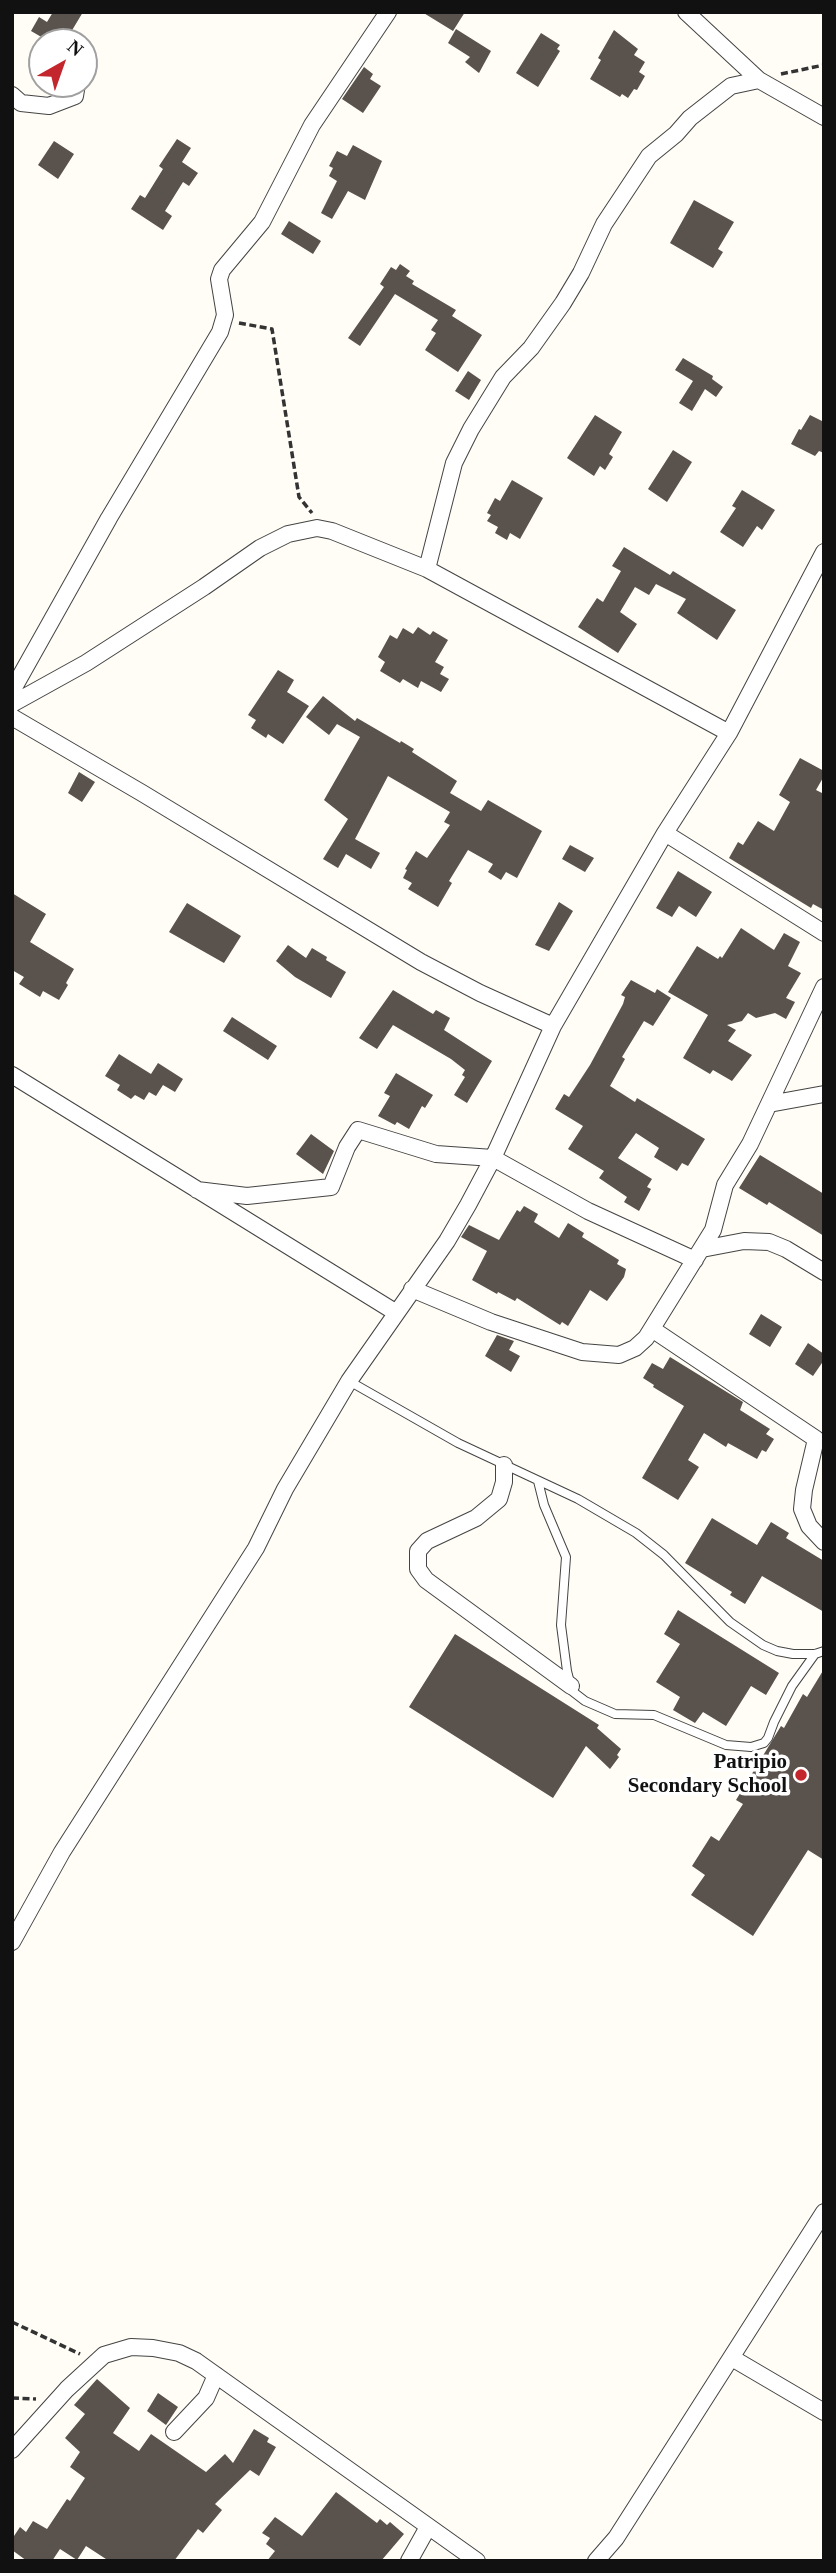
<!DOCTYPE html>
<html>
<head>
<meta charset="utf-8">
<style>
	body { margin:0 }
	#map { position:relative; width:836px; height:2573px; overflow:hidden; background:#fffdf5; font-family:"Times New Roman",serif }
	canvas { display:block }
	.frame { position:absolute; inset:0; border:14px solid #111; pointer-events:none }
	.north { position:absolute; left:28px; top:28px; width:70px; height:70px; box-sizing:border-box; background:#fff; border:2px solid #a0a0a0; border-radius:50%; rotate:40deg; font-size:19px; font-weight:700; line-height:28px; text-align:center; color:#111 }
	.north::after { content:''; display:block; margin:auto; width:24px; height:32px; background:#c4262e; clip-path:polygon(50% 0,100% 100%,50% 72%,0 100%) }
</style>
</head>
<body>
<div id="map">
<canvas width="836" height="2573"></canvas>
<div class="frame"></div>
<div class="north">N</div>
</div>
<script>
const c = document.querySelector('canvas').getContext('2d');
c.lineJoin = 'round';
function fillPath(path, color) { c.fillStyle = color; c.fill(path, 'evenodd'); }
const shape = rows => new Path2D(rows.map(r => 'M' + r).join(''));
function stroke(path, color, width, dash) { c.strokeStyle = color; c.lineWidth = width; c.lineCap = dash ? 'butt' : 'round'; c.setLineDash(dash || []); c.stroke(path); }
function drawText(font, color, halo, rows, align = 'center') {
  c.font = font + ' "Times New Roman",serif'; c.lineWidth = 7; c.setLineDash([]); c.textBaseline = 'middle'; c.strokeStyle = halo; c.fillStyle = color; for (const [text, x, y, turn = 0] of rows) {
    c.save(); c.translate(x, y); c.rotate((+turn || 0) * Math.PI / 180); c.textAlign = isNaN(turn) ? turn : align; if (halo) c.strokeText(text, 0, 0); c.fillText(text, 0, 0); c.restore();
  }
}
const building = shape([
	[53,12,83,12,65,42,50,42,31,31,39,17,47,22],
	[422,12,465,12,453,31],
	[456,29,491,51,479,73,465,62,470,57,448,43],
	[614,30,638,49,634,55,645,62,639,72,645,76,637,90,634,89,628,98,622,94,620,97,590,79,601,60,598,58],
	[541,33,560,45,557,49,560,51,538,87,516,73],
	[364,67,373,74,370,79,381,86,363,113,342,99],
	[177,139,191,148,182,162,198,173,189,186,183,182,165,211,172,216,163,230,131,209,140,195,145,198,163,169,159,166],
	[54,141,74,154,58,179,38,165],
	[353,145,382,161,365,200,348,191,332,219,321,213,337,181,329,176,333,168,329,166,337,151,347,156],
	[694,200,734,222,718,249,723,252,713,268,670,243],
	[289,221,321,241,313,254,281,234],
	[400,264,410,271,406,276,414,281,412,284,456,310,452,316,482,335,458,372,425,350,436,333,431,330,438,320,395,294,360,346,348,338,384,287,380,284,391,267,396,270],
	[683,358,713,376,712,379,723,387,716,397,705,389,692,411,679,403,693,381,675,370],
	[468,371,481,380,469,400,455,391],
	[595,415,622,432,609,454,613,457,605,470,600,466,594,476,567,458],
	[810,415,824,422,824,453,819,451,815,456,791,444,799,429,801,430],
	[673,450,692,462,667,502,648,489],
	[512,480,543,498,520,539,510,533,507,540,495,533,498,527,487,521,491,515,487,513,495,498,500,501],
	[742,490,775,510,762,530,757,526,743,547,720,532,736,508,732,506],
	[624,547,670,575,673,571,736,610,717,640,677,613,686,599,656,584,649,595,635,587,620,612,637,624,618,653,578,627,597,598,603,602,621,571,612,566],
	[418,627,430,635,433,631,448,640,435,662,444,667,440,674,449,679,441,692,421,681,418,688,403,679,400,683,380,671,385,662,378,657,390,635,397,639,403,628,413,634],
	[278,670,294,680,287,692,309,706,283,744,268,734,266,738,251,728,256,720,248,715],
	[323,696,355,721,357,718,400,743,401,741,414,749,412,752,457,781,450,793,481,811,488,800,542,831,517,878,506,872,501,880,488,872,493,864,468,850,449,881,452,883,438,907,408,889,412,883,403,878,407,870,405,869,416,851,427,858,450,825,444,822,450,812,388,776,355,839,380,853,371,869,346,854,338,868,323,859,348,819,324,800,360,737,337,724,329,735,306,717],
	[800,758,824,771,824,776,816,790,824,794,824,910,813,904,811,908,729,858,738,842,743,845,758,821,774,831,790,802,779,795],
	[79,772,95,782,82,802,68,793],
	[570,845,594,858,585,872,562,859],
	[678,871,712,892,696,917,679,906,672,917,656,908],
	[12,893,46,914,30,942,74,969,66,983,68,985,59,1000,43,991,40,997,19,984,24,977,12,970],
	[559,902,573,911,549,951,535,945],
	[187,903,241,936,224,963,169,932],
	[741,928,774,950,784,933,800,942,788,966,801,973,786,998,795,1002,786,1019,775,1013,756,1018,748,1013,742,1021,727,1025,736,1030,728,1041,752,1055,732,1081,713,1070,710,1074,683,1058,708,1015,668,992,697,946,718,959,720,956,722,958],
	[288,945,306,958,312,948,327,957,326,960,346,972,331,998,295,977,276,961],
	[631,980,655,993,657,989,671,998,653,1026,644,1021,622,1057,625,1059,610,1086,635,1102,637,1098,705,1139,688,1166,682,1163,677,1171,654,1157,659,1148,636,1133,618,1158,652,1179,647,1187,651,1189,639,1211,624,1202,627,1197,599,1178,604,1171,568,1149,583,1126,555,1109,564,1094,569,1097,590,1065,623,1004,625,997,621,995],
	[393,990,433,1014,436,1010,450,1018,444,1030,492,1061,467,1103,454,1095,465,1077,462,1075,465,1070,451,1059,393,1025,377,1049,359,1038],
	[232,1017,277,1046,268,1060,223,1031],
	[119,1054,151,1074,158,1063,183,1079,175,1092,163,1085,156,1096,149,1092,144,1100,135,1095,131,1099,117,1090,120,1085,105,1076],
	[396,1073,433,1095,425,1108,422,1106,409,1129,397,1122,395,1125,378,1116,390,1096,384,1093],
	[311,1134,334,1151,323,1174,296,1154],
	[760,1155,824,1194,824,1236,769,1202,767,1205,739,1188],
	[524,1206,538,1214,534,1222,559,1238,568,1223,584,1233,582,1237,619,1260,617,1264,626,1269,624,1277,607,1301,590,1290,568,1326,562,1322,560,1325,517,1298,515,1301,498,1292,497,1294,472,1280,487,1251,461,1237,469,1225,499,1240,517,1210,520,1212],
	[761,1314,782,1327,770,1347,749,1334],
	[497,1335,514,1341,509,1350,520,1356,511,1372,485,1356],
	[808,1343,824,1354,824,1360,813,1376,795,1364],
	[670,1357,743,1402,740,1410,770,1429,766,1434,774,1439,766,1452,762,1450,757,1459,728,1443,726,1447,704,1433,688,1460,699,1467,678,1500,642,1478,684,1406,653,1387,654,1385,643,1378,652,1363,663,1369],
	[712,1518,757,1545,771,1522,789,1533,786,1538,824,1561,824,1612,762,1576,745,1604,730,1595,732,1592,685,1563],
	[678,1610,779,1673,766,1695,751,1686,726,1726,703,1712,695,1723,673,1710,680,1697,656,1682,680,1644,664,1634],
	[455,1634,599,1725,597,1728,621,1749,617,1755,619,1757,610,1769,586,1746,553,1798,409,1707],
	[824,1669,824,1860,808,1850,753,1936,691,1895,705,1875,692,1866,711,1836,719,1841,743,1804,736,1800,781,1726,784,1728,803,1694,807,1697],
	[97,2379,130,2408,113,2433,139,2451,151,2434,206,2472,225,2454,233,2463,254,2429,269,2438,267,2442,276,2447,259,2476,250,2470,215,2504,222,2510,203,2533,198,2529,174,2561,109,2561,86,2546,77,2560,60,2549,52,2561,27,2561,12,2550,12,2539,20,2527,26,2532,33,2521,47,2529,67,2499,70,2501,85,2478,70,2467,80,2452,65,2438,85,2414,74,2405],
	[158,2393,178,2407,166,2425,147,2411],
	[336,2492,377,2523,380,2519,387,2525,390,2522,404,2534,381,2561,267,2561,275,2551,266,2544,270,2538,262,2533,275,2517,302,2536]
]);
const path = shape([
	[781,74,824,65],
	[239,323,272,329,299,497,312,513],
	[12,2322,80,2354],
	[12,2398,36,2399]
]);
const service = shape([
	[349,1381,458,1443,578,1499,636,1533,664,1555,730,1622,763,1645,777,1651,793,1654,815,1654,824,1651],
	[538,1481,544,1505,566,1557,561,1625,567,1671,572,1691,585,1701,615,1714,654,1715,726,1745,751,1747,764,1743,768,1738,774,1722,792,1686,815,1654]
]);
const minor = shape([
	[686,12,759,80,824,117],
	[12,95,21,103,49,106,75,96,77,84],
	[427,569,454,463,471,429,503,377,531,348,563,303,581,273,604,224,649,156,676,134,690,118,731,86,759,80],
	[12,691,109,518,220,332,225,315,219,279,222,270,262,222,312,125,388,12],
	[12,704,86,663,204,587,260,548,288,534,317,528,332,531,427,569,729,733],
	[12,717,142,793,421,962,480,993,553,1026],
	[665,833,824,933],
	[12,1075,395,1312],
	[769,1104,824,1094],
	[197,1190,247,1196,331,1187,347,1147,358,1130,436,1154,493,1158,588,1211,695,1260],
	[702,1249,744,1241,769,1242,786,1249,824,1272],
	[412,1289,491,1322,582,1352,619,1355,635,1348,646,1338,713,1230,725,1185,750,1144,824,987],
	[652,1329,816,1439,804,1490,802,1509,809,1526,824,1542],
	[504,1465,504,1482,499,1499,476,1518,427,1541,418,1551,418,1569,426,1580,571,1686],
	[12,1942,62,1852,256,1548,285,1489,349,1381,447,1241,468,1205,493,1158,553,1026,665,833,729,733,824,552],
	[732,2358,824,2412],
	[174,2432,206,2398,216,2375],
	[12,2450,67,2389,104,2355,131,2347,153,2348,179,2353,196,2361,477,2561],
	[409,2561,428,2527],
	[596,2561,616,2538,824,2212]
]);
const markers = [
	[801,1775,7,"#c4262e"]
];
const poiNames = [
	["Patripio",787,1763],
	["Secondary School",787,1787]
];
fillPath(building, '#5a524d');
stroke(service, '#444', 10);
stroke(minor, '#444', 18);
stroke(path, '#333', 3.5, [7, 3.5]);
stroke(service, '#fff', 8);
stroke(minor, '#fff', 16);
for (const [x, y, r, color] of markers) { const dot = new Path2D(); dot.arc(x, y, r, 0, 2 * Math.PI); c.fillStyle = color; c.fill(dot); stroke(dot, '#fff', 2.5); }
drawText('bold 21px', '#111', '#fff', poiNames, 'right');
</script>
</body>
</html>
